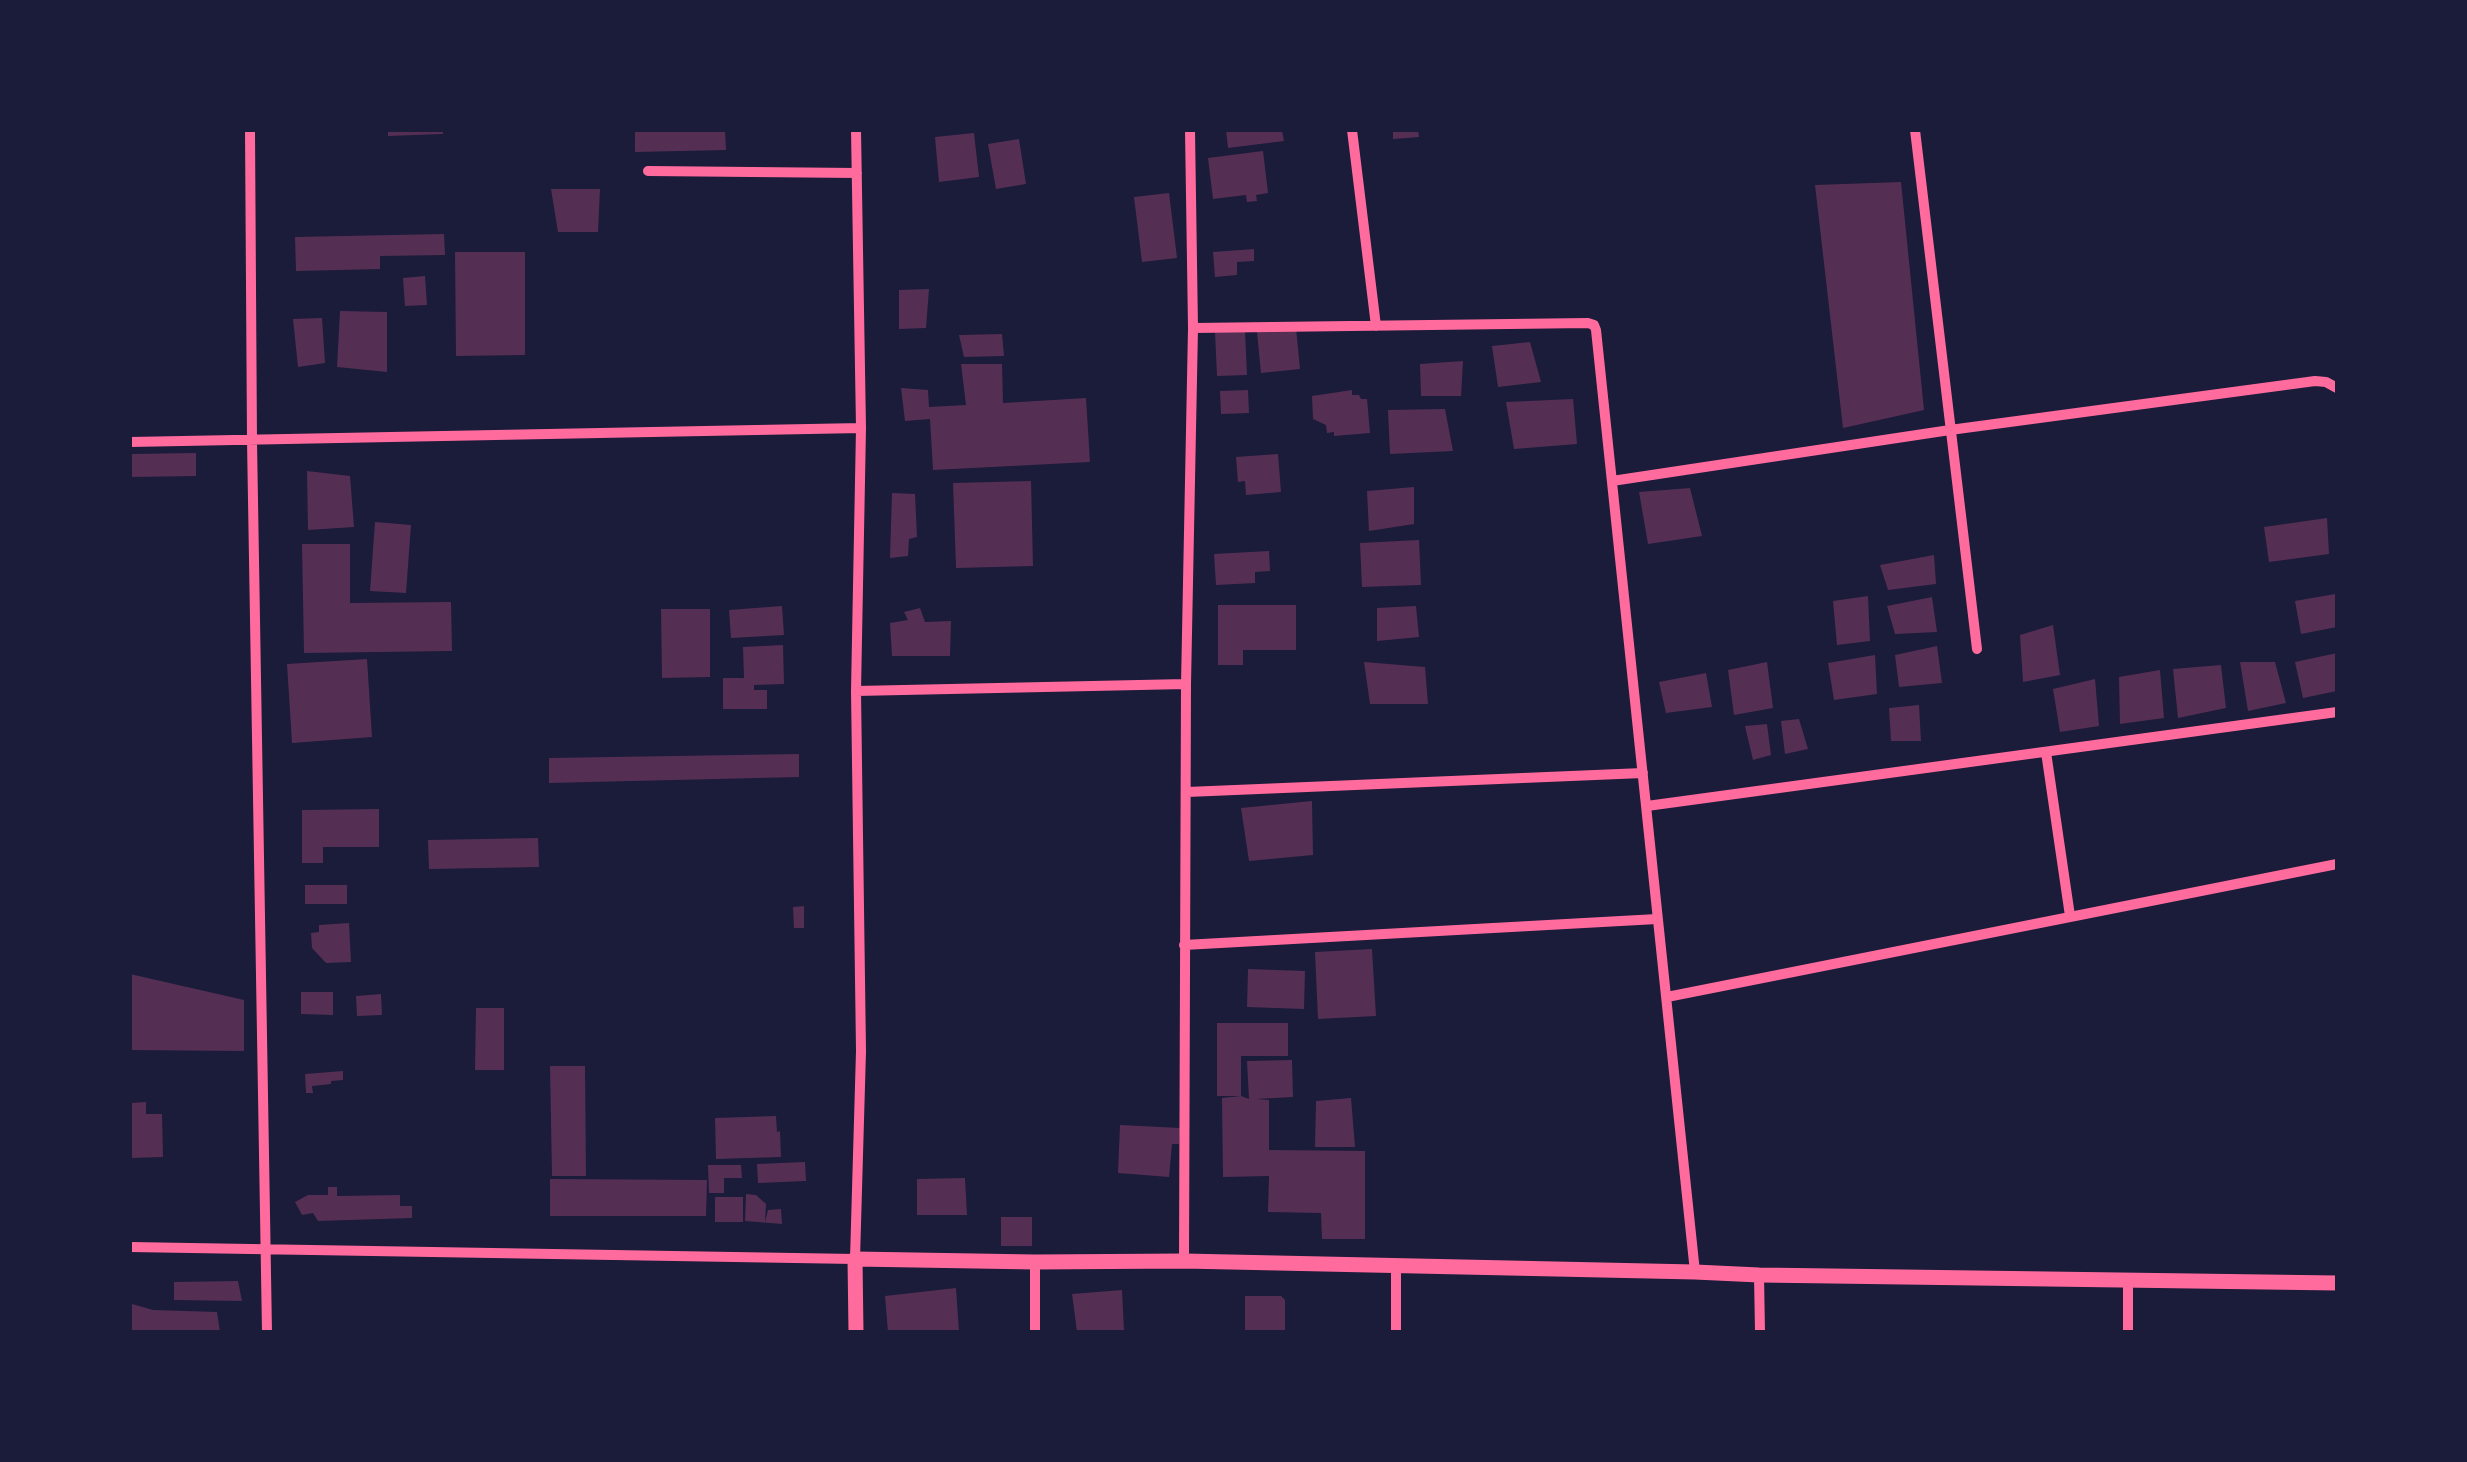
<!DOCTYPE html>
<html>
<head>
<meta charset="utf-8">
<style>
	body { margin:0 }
	#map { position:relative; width:2467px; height:1462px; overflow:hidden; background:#1b1b3a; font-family:Figtree,sans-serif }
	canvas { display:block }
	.frame { position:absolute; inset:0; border:132px solid #1b1b3a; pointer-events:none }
</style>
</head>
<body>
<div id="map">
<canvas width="2467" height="1462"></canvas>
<div class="frame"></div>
</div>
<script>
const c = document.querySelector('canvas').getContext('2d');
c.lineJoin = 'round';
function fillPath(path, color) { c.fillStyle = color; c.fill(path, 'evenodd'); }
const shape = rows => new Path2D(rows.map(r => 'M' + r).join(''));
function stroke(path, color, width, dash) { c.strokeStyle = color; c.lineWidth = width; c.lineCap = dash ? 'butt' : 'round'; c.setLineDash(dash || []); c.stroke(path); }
const building = shape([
	[388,130,443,130,443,134,388,136],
	[635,130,725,130,726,150,635,152],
	[1226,130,1282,130,1284,141,1228,148],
	[1393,130,1418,130,1419,137,1393,139],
	[974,133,979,177,939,182,935,137],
	[1019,139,1026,184,996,189,988,144],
	[1263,151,1268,193,1256,195,1257,201,1247,202,1246,195,1213,199,1208,158],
	[1901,182,1924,410,1843,428,1815,185],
	[551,189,600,189,598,232,558,232],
	[1169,193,1177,258,1142,262,1134,197],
	[444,234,445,255,380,256,380,269,296,271,295,237],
	[1254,249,1254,261,1237,262,1237,275,1215,277,1213,252],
	[455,252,525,252,525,355,456,356],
	[425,276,427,305,405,306,403,278],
	[929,289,926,328,899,329,899,290],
	[340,311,387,312,387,372,337,367],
	[322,318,325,363,298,367,293,319],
	[1296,328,1300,369,1261,373,1257,332],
	[1245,331,1247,375,1217,376,1215,332],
	[1002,334,1004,356,964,357,959,335],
	[1530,342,1541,382,1498,387,1492,346],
	[1463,361,1461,396,1421,396,1420,364],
	[961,364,1002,364,1003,403,1086,398,1090,462,933,470,930,419,905,421,901,388,928,390,929,407,966,405],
	[1248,390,1249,413,1221,414,1220,391],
	[1352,390,1352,395,1359,395,1361,399,1367,399,1370,433,1334,436,1334,432,1327,433,1326,425,1313,419,1312,396],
	[1573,399,1577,444,1514,449,1506,402],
	[1445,409,1453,451,1390,454,1388,410],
	[196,453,196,476,130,477,130,454],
	[1278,454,1281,492,1246,495,1245,481,1238,482,1236,457],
	[307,471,350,476,354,527,308,530],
	[1031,481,1033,566,956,568,953,483],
	[1414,487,1414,524,1369,531,1367,491],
	[1690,488,1702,536,1648,544,1639,492],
	[892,493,915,494,917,537,909,539,908,556,890,558],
	[2327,518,2329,554,2269,562,2264,527],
	[375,522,411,525,406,593,370,591],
	[1419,540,1421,585,1362,587,1360,543],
	[302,544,350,544,350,603,451,602,452,651,304,653],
	[1269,551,1270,571,1255,572,1255,583,1216,585,1214,554],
	[1934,555,1936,584,1888,590,1880,565],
	[2335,594,2337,627,2301,634,2295,601],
	[1868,596,1870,641,1837,645,1833,601],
	[1932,597,1937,632,1895,634,1887,606],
	[1218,605,1296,605,1296,650,1243,650,1243,665,1218,665],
	[782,606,784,635,731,638,729,610],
	[1416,606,1419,637,1377,641,1377,608],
	[920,608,925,622,951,621,950,656,892,656,890,623,908,620,904,612],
	[661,609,710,609,710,677,662,678],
	[2053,625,2060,675,2023,682,2020,635],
	[783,645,784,684,754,685,754,690,767,690,767,709,723,709,723,678,744,678,743,647],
	[1937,646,1942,683,1899,687,1895,655],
	[2337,653,2337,691,2303,698,2295,662],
	[1875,655,1877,694,1834,700,1828,663],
	[367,659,372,737,292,743,287,664],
	[1364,662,1425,667,1428,704,1370,704],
	[1767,662,1773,708,1734,715,1728,670],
	[2240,662,2275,662,2286,703,2248,711],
	[2221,665,2226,708,2178,718,2173,669],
	[2160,670,2164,718,2120,724,2119,677],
	[1706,673,1712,707,1666,713,1659,682],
	[2095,679,2099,726,2060,732,2053,689],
	[1919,705,1921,741,1891,741,1889,708],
	[1799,719,1808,749,1785,754,1781,721],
	[1767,724,1771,755,1753,760,1745,726],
	[799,754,799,777,549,783,549,758],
	[1312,801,1313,855,1249,861,1241,808],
	[379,809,379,847,323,847,323,863,302,863,302,810],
	[538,838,539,867,429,869,428,840],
	[305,885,347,885,347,904,305,904],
	[804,906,804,928,794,928,793,907],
	[349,923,351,962,326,963,312,948,311,933,319,932,319,925],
	[1372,949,1376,1016,1318,1019,1315,952],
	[1248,969,1305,971,1304,1009,1247,1007],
	[130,974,244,1000,244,1051,130,1050],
	[301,992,333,992,333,1015,301,1014],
	[381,994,382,1015,357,1016,356,996],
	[476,1008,504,1008,504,1070,475,1070],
	[1217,1023,1288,1023,1288,1056,1241,1056,1241,1096,1217,1096],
	[1292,1060,1293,1097,1256,1099,1269,1100,1269,1150,1365,1151,1365,1239,1322,1239,1321,1213,1268,1212,1269,1176,1223,1177,1222,1098,1241,1096,1249,1099,1247,1061],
	[550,1066,585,1066,586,1176,552,1176],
	[343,1071,343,1080,331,1081,331,1084,312,1086,313,1093,306,1093,305,1074],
	[1351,1098,1355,1147,1315,1147,1316,1101],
	[146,1102,146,1114,162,1114,163,1157,130,1158,130,1103],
	[776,1116,777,1132,780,1131,781,1157,716,1159,715,1118],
	[1120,1125,1180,1128,1179,1144,1172,1144,1169,1177,1118,1173],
	[805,1162,806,1181,758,1183,757,1164],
	[708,1165,741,1165,742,1178,724,1178,724,1193,709,1193],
	[965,1178,967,1215,917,1215,917,1179],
	[550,1179,707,1180,706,1216,550,1216],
	[328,1187,337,1187,337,1196,400,1195,400,1206,412,1206,412,1218,318,1221,313,1213,302,1215,295,1202,308,1195,328,1195],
	[746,1194,756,1195,766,1204,765,1222,768,1210,781,1209,782,1224,745,1221],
	[715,1197,743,1197,743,1222,715,1222],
	[1001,1217,1032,1217,1032,1246,1001,1246],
	[238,1281,242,1301,174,1300,174,1282],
	[956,1288,959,1332,888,1332,885,1296],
	[1122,1290,1124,1331,1077,1332,1072,1294],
	[1245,1296,1281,1296,1285,1300,1285,1332,1245,1332],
	[132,1304,153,1310,217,1312,220,1332,130,1332]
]);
const minor = shape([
	[250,130,252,441,267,1332],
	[1352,130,1376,326],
	[1915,130,1977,649],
	[648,171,857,173],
	[1193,328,1588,323,1594,325,1596,330,1695,1272],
	[130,442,861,428],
	[1612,481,1950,430,2315,381,2326,382,2337,388],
	[856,691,1186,684],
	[2046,752,2070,916],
	[1187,792,1643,773],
	[1647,806,2337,712],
	[1184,945,1657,919],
	[1667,997,2337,864],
	[130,1247,855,1259,861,1051,856,691,861,428,856,130],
	[1184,1261,1186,684,1193,328,1190,130],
	[1759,1275,1760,1332],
	[2128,1280,2128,1332],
	[1035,1332,1035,1262],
	[1396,1332,1396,1266]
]);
const tertiary = shape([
	[856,1332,855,1259,1035,1262,1184,1261,1695,1272,1759,1275,2337,1283]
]);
fillPath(building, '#542f53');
stroke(minor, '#ff6b9d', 10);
stroke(tertiary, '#ff6b9d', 15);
</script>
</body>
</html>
